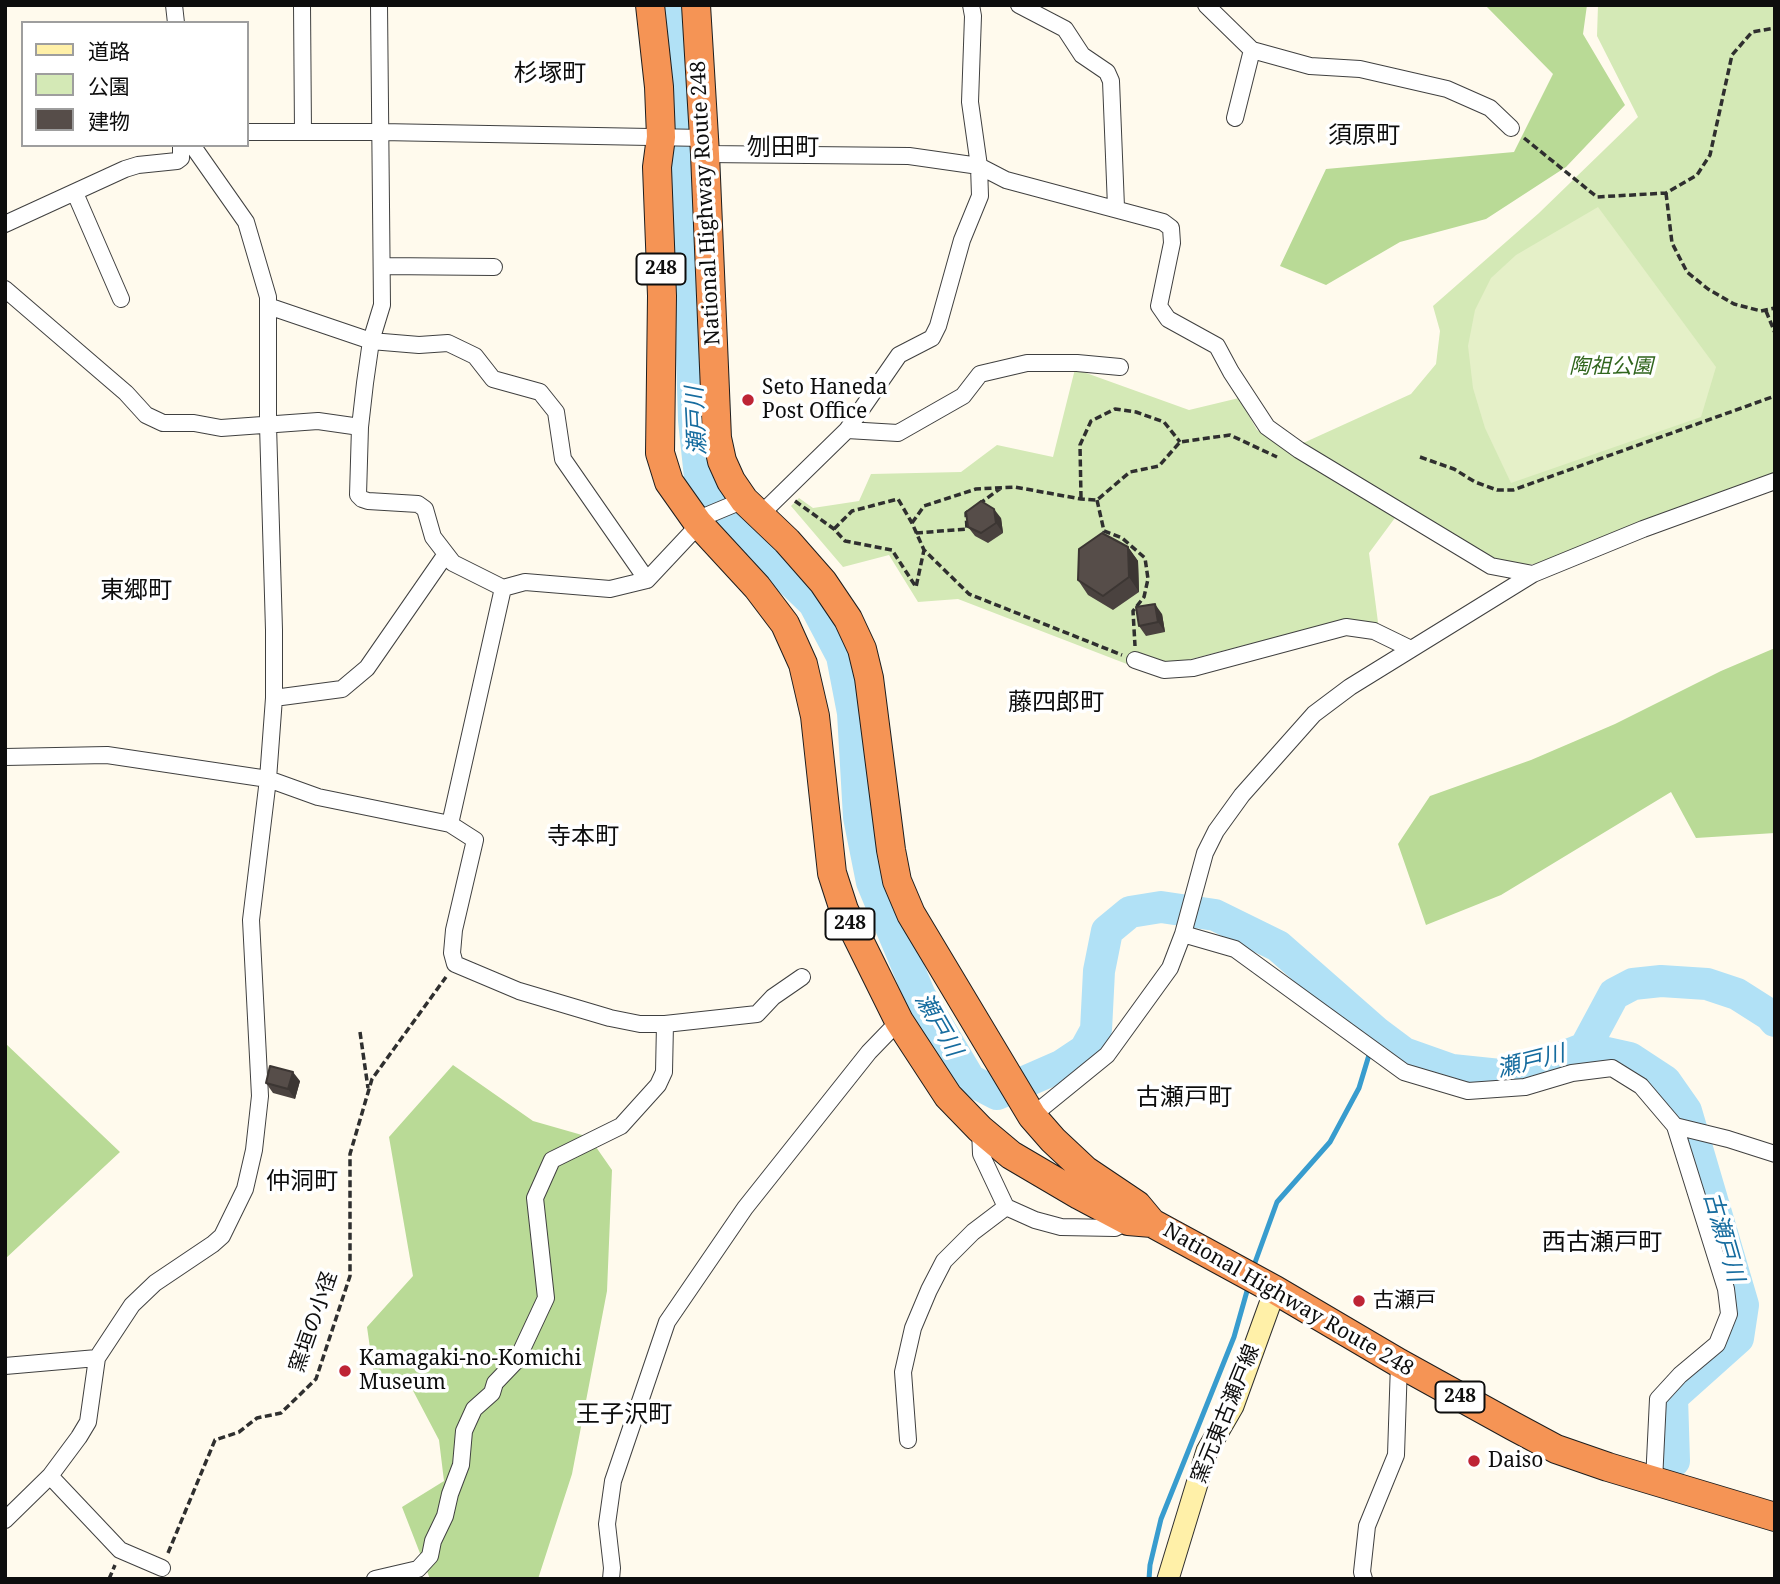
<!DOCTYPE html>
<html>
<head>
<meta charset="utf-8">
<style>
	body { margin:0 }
	#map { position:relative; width:1780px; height:1584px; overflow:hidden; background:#fffaed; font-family:"Noto Serif","Noto Sans JP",serif }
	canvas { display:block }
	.frame { position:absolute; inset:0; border:7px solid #0d0d0d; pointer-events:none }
	.legend { position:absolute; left:21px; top:21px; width:228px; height:126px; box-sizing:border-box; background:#fff; border:2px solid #9e9e9e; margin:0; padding:9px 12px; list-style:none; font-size:21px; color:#0d0d0d }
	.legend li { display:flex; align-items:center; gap:14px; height:35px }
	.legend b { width:35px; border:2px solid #9e9e9e }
</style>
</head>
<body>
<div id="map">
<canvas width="1780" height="1584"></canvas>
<div class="frame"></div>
<ul class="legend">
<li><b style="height:9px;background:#fff0a8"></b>道路</li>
<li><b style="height:19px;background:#d4e9b6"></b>公園</li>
<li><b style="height:19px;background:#564d49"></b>建物</li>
</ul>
</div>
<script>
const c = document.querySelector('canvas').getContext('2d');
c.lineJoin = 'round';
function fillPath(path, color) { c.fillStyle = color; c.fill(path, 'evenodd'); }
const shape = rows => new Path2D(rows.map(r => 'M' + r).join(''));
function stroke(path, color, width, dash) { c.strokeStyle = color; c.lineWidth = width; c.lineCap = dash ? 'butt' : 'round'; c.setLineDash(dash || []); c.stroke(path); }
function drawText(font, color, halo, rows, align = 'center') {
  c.font = font + ' "Noto Serif","Noto Sans JP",serif'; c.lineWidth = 7; c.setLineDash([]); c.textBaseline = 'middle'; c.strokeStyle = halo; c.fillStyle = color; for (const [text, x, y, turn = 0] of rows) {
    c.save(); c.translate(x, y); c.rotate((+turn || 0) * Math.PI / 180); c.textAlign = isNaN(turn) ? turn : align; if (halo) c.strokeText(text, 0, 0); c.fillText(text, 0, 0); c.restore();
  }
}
const green = shape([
	[1598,5,1775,5,1775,475,1548,572,1534,564,1500,566,1403,507,1369,553,1379,630,1346,619,1145,671,958,599,918,602,889,555,843,567,791,506,799,498,813,508,859,501,871,474,961,472,997,445,1053,457,1075,369,1189,410,1239,398,1257,430,1290,449,1411,394,1436,364,1440,331,1433,306,1539,213,1638,117,1597,36]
]);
const forest = shape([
	[1485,5,1587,5,1583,34,1625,105,1566,167,1486,219,1400,242,1326,285,1280,266,1326,169,1514,152,1553,74],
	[1775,648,1775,833,1696,838,1671,792,1501,895,1426,925,1398,844,1430,796,1531,760,1615,724,1721,671],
	[5,1043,120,1152,5,1259],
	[453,1065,533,1121,589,1137,612,1170,607,1291,572,1474,538,1579,430,1579,402,1507,444,1481,439,1440,409,1383,375,1383,367,1327,413,1276,389,1137]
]);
const pitch = shape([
	[1598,207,1716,367,1701,417,1511,483,1485,428,1473,388,1468,346,1475,310,1491,278,1516,255]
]);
const stream = shape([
	[1253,1268,1277,1202,1330,1142,1359,1088,1376,1032],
	[1149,1579,1150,1565,1161,1519,1234,1337,1249,1284]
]);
const river = shape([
	[674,5,686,165,694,420,700,477,755,546,814,603,842,656,853,713,859,817,872,882,920,996,970,1080,997,1094,1061,1066,1085,1050,1096,1030,1099,971,1107,931,1130,912,1161,907,1215,915,1278,946,1376,1032,1404,1053,1452,1070,1500,1075,1555,1060,1585,1048,1614,994,1633,984,1661,981,1707,984,1737,994,1770,1015,1775,1021],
	[1585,1048,1630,1058,1665,1081,1686,1111,1743,1305,1738,1338,1672,1397,1674,1461]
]);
const path = shape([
	[1524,138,1597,197,1666,193,1697,175,1710,155,1732,55,1752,32,1775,28],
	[1666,193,1672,243,1687,272,1708,289,1734,304,1761,311,1775,308],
	[1766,311,1775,333],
	[1420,457,1454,469,1475,482,1497,490,1513,490,1775,396],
	[1081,498,1080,445,1091,421,1115,409,1136,412,1164,422,1180,442],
	[1097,500,1104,531,1122,538,1145,558,1148,579,1144,597,1133,611,1135,646],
	[795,501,834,529,845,541,892,550,916,587,924,550],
	[979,504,1001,488],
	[912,523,924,506,976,489,1015,487,1081,499,1097,500,1130,472,1159,466,1180,442,1230,435,1277,457],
	[834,529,852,511,898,499,912,523,924,550,969,594,1122,655],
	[916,533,967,529,966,513,970,510],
	[360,1032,368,1088],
	[168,1553,215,1440,239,1432,257,1418,281,1413,316,1379,350,1276,350,1154,372,1079,446,977],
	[109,1579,115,1565]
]);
const street = shape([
	[174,5,176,23],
	[302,5,303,132],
	[379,5,382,305,371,341,365,383,360,427,358,495,362,499,368,501,418,504,425,509,433,537,453,563,503,588,525,582,610,589,647,580,708,515,744,500],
	[1019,5,1065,29,1082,55,1107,72,1111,81,1116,207],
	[1206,5,1252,50,1310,66,1360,69,1447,89,1490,108,1511,128],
	[1235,118,1252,50],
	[247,132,381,132,704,138],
	[705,154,909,156,979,166,1006,180,1163,222,1171,228,1172,243,1159,306,1168,319,1217,346,1231,372,1267,427,1299,450,1491,566,1533,574],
	[75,193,121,299],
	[5,224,125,169,138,165,177,161,181,158,181,145],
	[382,266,494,267],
	[5,289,126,393,146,415,163,423,194,423,221,428,318,421,360,427],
	[268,306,371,341,419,345,448,343,475,356,493,379,540,392,556,412,563,459,647,580],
	[847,430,898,433,963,396,980,374,1027,363,1077,363,1120,367],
	[760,515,847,430,899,355,932,338,938,326,962,240,980,196,979,166,970,102,973,16,971,5],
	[1135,660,1164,670,1193,668,1346,627,1374,631,1411,649],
	[274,698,342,689,367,668,446,554],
	[5,757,107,755,268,779,318,797,450,824,475,840,454,930,452,953,455,964,519,991,610,1018,640,1024,665,1024,664,1072,658,1085,621,1126,552,1160,535,1198,546,1298,517,1360,495,1383,492,1393,474,1409,464,1431,461,1465,450,1494,445,1516,433,1541,430,1556,418,1569,375,1579],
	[450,824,503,588],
	[1183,934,1235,949,1404,1072,1468,1091,1525,1087,1572,1073,1612,1068,1641,1086,1675,1126,1726,1289,1729,1314,1717,1344,1680,1375,1658,1399,1654,1481],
	[665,1024,757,1014,773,997,802,977],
	[1032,1116,1107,1055,1170,968,1183,934,1205,853,1216,831,1242,795,1314,714,1350,687,1533,574,1643,529,1775,481],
	[1675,1126,1728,1139,1775,1154],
	[980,1129,981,1154,1006,1207,1035,1220,1061,1227,1115,1228,1128,1221],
	[5,1366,97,1358],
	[908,1440,903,1372,913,1328,929,1290,944,1261,973,1232,1006,1207],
	[50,1476,120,1550,162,1568],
	[5,1520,50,1476,79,1437,88,1422,97,1358,132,1305,155,1283,213,1244,222,1236,245,1189,254,1150,260,1096,251,920,268,779,274,698,274,630,268,425,268,297,246,222,192,145],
	[611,1579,612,1568,607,1524,613,1481,667,1322,745,1208,869,1052,899,1021],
	[1364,1579,1362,1572,1367,1526,1396,1455,1399,1363]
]);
const secondary = shape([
	[1168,1579,1207,1451,1233,1406,1275,1290]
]);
const highway = shape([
	[650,5,659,87,661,137,657,167,662,296,660,453,669,482,698,523,757,587,785,624,803,664,815,716,832,873,844,910,899,1021,948,1096,980,1129,1011,1155,1079,1195,1128,1221,1152,1223],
	[696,5,705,154,717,438,722,461,731,481,744,500,787,541,823,582,848,619,862,649,869,678,891,850,897,881,911,914,1032,1116,1053,1140,1085,1170,1137,1205,1152,1223,1275,1290,1399,1363,1513,1426,1556,1449,1608,1467,1775,1517]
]);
const wall = shape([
	[1001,518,1003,533,988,543,975,536,968,527],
	[1128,547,1138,561,1139,592,1113,610,1088,595,1078,580],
	[1162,614,1165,632,1146,636,1139,626],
	[300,1081,295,1099,273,1093,266,1083]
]);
const shadedWall = shape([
	[994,509,1001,518,1003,533,996,523],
	[1128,547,1138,561,1139,592,1129,577],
	[1155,604,1162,614,1165,632,1158,622],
	[293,1072,300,1081,295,1099,288,1089]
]);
const building = shape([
	[981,501,994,509,996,523,981,533,968,527,966,512,981,501],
	[1102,533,1128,547,1129,577,1103,596,1078,580,1079,549,1102,533],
	[1155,604,1158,622,1139,626,1136,607,1155,604],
	[270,1066,293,1072,288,1089,266,1083,270,1066]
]);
const markers = [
	[748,400,7,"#be2435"],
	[1359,1301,7,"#be2435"],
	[345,1371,7,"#be2435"],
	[1474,1461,7,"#be2435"]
];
const shields = [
	[661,269,49],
	[850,924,49],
	[1460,1397,49]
];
const shieldNames = [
	["248",661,269],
	["248",850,924],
	["248",1460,1397]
];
const streetNames = [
	["National Highway Route 248",706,203,-93],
	["National Highway Route 248",1288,1300,30],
	["窯垣の小径",314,1322,-71],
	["窯元東古瀬戸線",1226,1414,-68]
];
const parkNames = [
	["陶祖公園",1611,367]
];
const poiNames = [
	["Seto Haneda",762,388],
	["Post Office",762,412],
	["古瀬戸",1373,1301],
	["Kamagaki-no-Komichi",359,1359],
	["Museum",359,1383],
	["Daiso",1488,1461]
];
const waterNames = [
	["瀬戸川",697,421,-93],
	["瀬戸川",938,1025,60],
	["瀬戸川",1531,1062,-14],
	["古瀬戸川",1723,1237,74]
];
const quarterNames = [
	["杉塚町",550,74],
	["須原町",1364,136],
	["刎田町",783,148],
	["東郷町",136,591],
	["藤四郎町",1056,703],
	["寺本町",583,837],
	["古瀬戸町",1184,1098],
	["仲洞町",302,1182],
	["西古瀬戸町",1602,1243],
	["王子沢町",624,1415]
];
fillPath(green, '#d4e9b6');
fillPath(forest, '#b9da96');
fillPath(pitch, '#e5f0c8');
stroke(stream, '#389cce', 5);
stroke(river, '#b1e1f6', 32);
stroke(street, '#404040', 18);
stroke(secondary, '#2f2f2f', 23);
stroke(highway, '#1e1e1e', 30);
stroke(path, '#2f2f2f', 3.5, [7, 3.5]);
stroke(street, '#fff', 16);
stroke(secondary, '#fff0a8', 21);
stroke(highway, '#f59455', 28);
fillPath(wall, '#4a423f');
fillPath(shadedWall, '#3c3633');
fillPath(building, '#564d49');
stroke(building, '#3c3633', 2);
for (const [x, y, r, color] of markers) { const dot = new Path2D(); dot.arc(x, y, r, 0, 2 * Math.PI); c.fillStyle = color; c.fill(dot); stroke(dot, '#fff', 2.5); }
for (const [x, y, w] of shields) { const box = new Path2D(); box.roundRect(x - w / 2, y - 15.5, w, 31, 5); c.fillStyle = '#fff'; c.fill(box); stroke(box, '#0d0d0d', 2); }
drawText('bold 19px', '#0d0d0d', null, shieldNames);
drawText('21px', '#0d0d0d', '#fff', streetNames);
drawText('italic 21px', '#30651d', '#fff', parkNames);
drawText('21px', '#0d0d0d', '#fff', poiNames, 'left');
drawText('italic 23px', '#166c9f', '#fff', waterNames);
drawText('24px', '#0d0d0d', '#fff', quarterNames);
</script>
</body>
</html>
